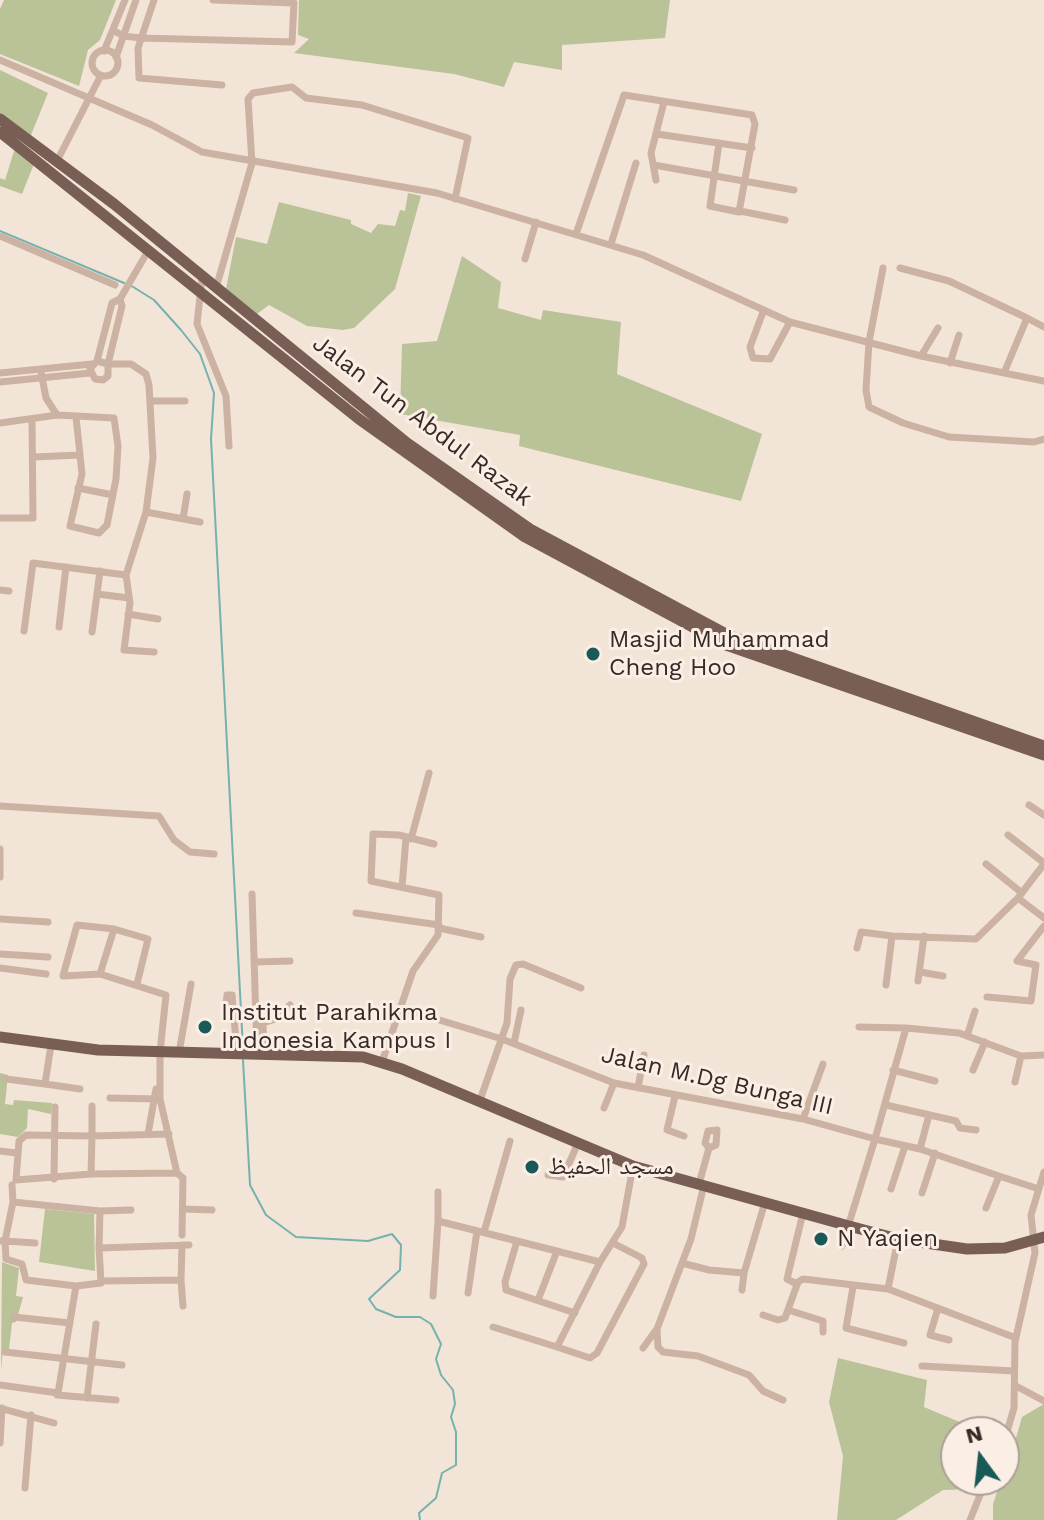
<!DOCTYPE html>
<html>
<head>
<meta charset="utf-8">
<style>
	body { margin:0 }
	#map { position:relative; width:1044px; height:1520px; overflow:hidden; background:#f3e4d8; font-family:"Work Sans",sans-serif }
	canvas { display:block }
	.north { position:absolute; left:940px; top:1416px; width:80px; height:80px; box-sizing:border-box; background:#faeee5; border:2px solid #ac9f99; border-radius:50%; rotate:345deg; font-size:22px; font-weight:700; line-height:32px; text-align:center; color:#362926 }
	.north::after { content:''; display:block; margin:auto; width:28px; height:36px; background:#195a58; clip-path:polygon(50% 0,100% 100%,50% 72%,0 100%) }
</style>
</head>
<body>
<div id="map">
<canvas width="1044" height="1520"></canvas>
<div class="north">N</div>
</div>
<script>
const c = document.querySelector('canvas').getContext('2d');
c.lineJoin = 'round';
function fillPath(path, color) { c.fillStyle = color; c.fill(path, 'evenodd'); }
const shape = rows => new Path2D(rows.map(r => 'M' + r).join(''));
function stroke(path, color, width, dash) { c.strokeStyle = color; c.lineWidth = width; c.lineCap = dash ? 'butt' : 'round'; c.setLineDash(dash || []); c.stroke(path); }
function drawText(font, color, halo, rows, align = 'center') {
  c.font = font + ' "Work Sans","Noto Naskh Arabic",sans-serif'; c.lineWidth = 6; c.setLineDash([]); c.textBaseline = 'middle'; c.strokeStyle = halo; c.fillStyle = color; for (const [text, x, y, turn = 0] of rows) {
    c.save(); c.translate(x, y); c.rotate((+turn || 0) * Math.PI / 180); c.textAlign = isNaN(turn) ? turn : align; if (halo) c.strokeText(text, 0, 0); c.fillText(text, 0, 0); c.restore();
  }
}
const green = shape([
	[4,0,116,0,100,40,88,50,79,86,0,54,0,9],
	[299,0,670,0,665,38,562,45,562,70,514,62,504,87,454,74,294,53,309,39,298,35],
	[0,70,48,93,29,140,0,119],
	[15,148,34,164,22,194,0,186,0,178,5,180],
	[408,193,421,196,395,289,354,328,343,330,307,326,269,305,257,314,226,289,236,237,267,244,279,202,351,220,351,224,371,233,378,224,395,226,400,210,405,211],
	[462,256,501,282,498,308,541,320,543,310,621,322,617,374,762,434,741,501,519,446,520,435,400,414,402,344,437,341],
	[0,1073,8,1075,5,1104,13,1105,14,1100,52,1103,51,1114,28,1109,27,1128,18,1137,0,1134],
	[45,1209,94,1214,95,1271,39,1262],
	[2,1262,19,1268,16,1296,23,1297,16,1322,12,1323,9,1349,3,1350,1,1371],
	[838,1358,927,1380,924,1407,981,1431,956,1432,956,1480,975,1480,974,1489,943,1490,896,1520,837,1520,843,1456,829,1402],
	[1044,1404,1044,1520,993,1520,993,1504,1001,1480,1004,1480,1022,1417]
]);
const stream = shape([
	[0,231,124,283],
	[130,285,154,300,181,330,200,354,214,393,211,439,243,1049],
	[243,1060,250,1185,266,1215,296,1237,368,1241,392,1234,401,1245,400,1270,369,1299,376,1309,396,1317,420,1317,431,1324,441,1344,436,1359,441,1375,453,1390,455,1404,451,1417,456,1432,456,1465,442,1473,436,1498,419,1513,420,1520]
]);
const minor = shape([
	[154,0,138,48,139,78,222,85],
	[113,30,123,36,141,38,292,42,294,3,213,0],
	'92 63a13 13 0 1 1 26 0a13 13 0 1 1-26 0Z',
	[104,51,125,0],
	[116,57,136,0],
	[0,60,152,125,202,152,437,193,643,255,790,322,921,356,1044,381],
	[657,134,752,148],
	[57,161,101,75],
	[654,165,794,190],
	[656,180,651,153,664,102],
	[740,211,785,220],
	[576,234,624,95,752,115,755,124,739,212,710,206,719,143],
	[0,236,115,285],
	[611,244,636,163],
	[525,259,536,222],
	[883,268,869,342,866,390,869,407,903,423,949,437,1034,442,1044,439],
	[900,268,949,281,1027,318,1004,373],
	[202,278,197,324,226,396,229,446],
	[216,288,252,163,248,99,253,93,292,87,306,98,362,105,468,138,455,199],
	[763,312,750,347,753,358,770,359,790,322],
	[1027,318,1044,327],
	[921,356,938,328],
	[97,361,108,364,108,376,103,380,95,379,90,369,97,361,112,303,120,299,148,251],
	[950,363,959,335],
	[41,372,46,398,57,415],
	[0,373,92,364],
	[0,382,90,373],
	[151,401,185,401],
	[0,423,57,415,114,418,118,446,116,479,107,525,99,533,70,526,82,474,76,417],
	[33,457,80,455],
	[78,488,113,495],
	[146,512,200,522],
	[0,518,33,518,32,420],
	[183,519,187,494],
	[126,575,130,603,124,650,154,652],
	[0,590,9,591],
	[97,594,129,598],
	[128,614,158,619],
	[59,627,66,567],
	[24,631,33,563,126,575,146,512,153,458,149,385,146,374,131,364,108,364,122,306,120,299],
	[92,632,100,571],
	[1029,805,1044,815],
	[0,806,159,816,174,840,190,852,214,854],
	[1008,835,1044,863],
	[411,839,429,773],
	[0,849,0,877],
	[986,864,1022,893],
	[402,887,406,838],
	[252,894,257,1053],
	[1018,898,1044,918],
	[356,913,439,925],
	[0,919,48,922],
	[439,928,481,937],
	[892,936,976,939,1018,898,1044,864],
	[857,948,861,932,892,936,886,985],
	[0,954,48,957],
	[255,962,290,961],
	[0,968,46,974],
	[920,972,943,976],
	[100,974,114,929],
	[918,981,924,936],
	[137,984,148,939,114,929,77,925,63,976,100,974,166,995,160,1052,160,1099,177,1173,183,1178,182,1235],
	[987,997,1031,1001,1036,965,1017,961,1044,926],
	[400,1008,502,1039,614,1083,803,1119,875,1139,842,1246],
	[234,1021,225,1015,227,995,232,995,237,1052],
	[859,1027,906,1028,875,1139,920,1149,929,1115],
	[906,1028,959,1033,1021,1056,1044,1055],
	[967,1036,975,1011],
	[514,1043,521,1010],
	[179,1053,191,984],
	[264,1053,263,1023,276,1019,290,1005],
	[382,1062,413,971,438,935,439,895,371,881,373,834,399,835,434,844],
	[893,1070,935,1081],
	[973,1070,985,1042],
	[6,1079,45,1084,51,1045],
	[1015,1082,1021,1056],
	[45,1084,80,1089],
	[638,1088,644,1055],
	[675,1096,667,1130,684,1136],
	[110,1098,158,1099],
	[479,1103,507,1023,510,979,516,965,523,964,581,988],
	[886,1105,956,1121,960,1128,976,1130],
	[92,1106,92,1136,169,1134],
	[604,1108,614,1083],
	[803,1119,823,1064],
	[148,1134,156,1089],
	[920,1149,999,1176,986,1208],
	[0,1151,16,1153],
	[91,1174,92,1136,26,1135,19,1141,16,1180,91,1174,177,1173],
	[548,1175,563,1177,578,1143],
	[999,1176,1039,1189],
	[54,1179,55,1107],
	[699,1184,709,1148,705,1143,708,1131,717,1130,716,1145,709,1148],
	[12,1185,13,1202],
	[704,1185,691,1239,657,1329,658,1347,663,1352,698,1356,749,1375,763,1391,783,1400],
	[891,1189,905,1146],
	[922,1193,935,1153],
	[183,1209,212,1210],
	[100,1211,131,1210],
	[438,1221,438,1192],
	[484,1232,510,1141],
	[0,1241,5,1241,13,1202,100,1211,99,1248,189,1245],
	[517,1241,505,1282,506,1290,575,1313],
	[35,1243,5,1241,6,1259,22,1264,26,1280,76,1286,101,1283,99,1248],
	[600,1262,557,1347,590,1358,597,1353,644,1264,642,1258,613,1243],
	[682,1263,709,1270,744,1273,742,1290],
	[744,1273,765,1202],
	[181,1280,183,1306],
	[101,1281,181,1280,182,1245],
	[797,1284,787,1279,803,1213],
	[853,1287,846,1328,904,1343],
	[888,1289,898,1239],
	[468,1293,477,1231],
	[433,1296,438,1221,600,1262,622,1227,633,1166],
	[538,1300,557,1251],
	[938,1308,930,1335,949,1340],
	[788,1310,823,1321,823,1332],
	[763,1315,778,1320,785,1318,798,1282,803,1279,888,1289,1016,1338],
	[14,1317,70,1323],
	[493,1327,557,1347],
	[643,1348,656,1330],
	[5,1352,122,1365],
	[922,1366,1014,1371],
	[0,1385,58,1393,76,1286],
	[1016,1386,1044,1401],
	[57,1395,116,1400],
	[87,1398,96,1324],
	[0,1408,54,1423],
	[1004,1442,1014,1408,1015,1342,1035,1253,1031,1215,1044,1172],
	[0,1443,2,1408],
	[25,1488,31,1415],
	[970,1520,986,1480]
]);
const primary = shape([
	[0,119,114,204,407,443,530,529,730,636,1044,746],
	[0,132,359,419,525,537,726,645,1044,755],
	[0,1037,98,1050,363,1057,402,1069,633,1166,849,1226,898,1239,967,1249,1005,1248,1044,1237]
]);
const markers = [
	[593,654,8,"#195a58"],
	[205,1027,8,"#195a58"],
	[532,1167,8,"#195a58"],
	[821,1239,8,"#195a58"]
];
const streetNames = [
	["Jalan Tun Abdul Razak",422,421,37],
	["Jalan M.Dg Bunga III",717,1081,13]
];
const poiNames = [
	["Masjid Muhammad",609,640],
	["Cheng Hoo",609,668],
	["Institut Parahikma",221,1013],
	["Indonesia Kampus I",221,1041],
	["مسجد الحفيظ",548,1167],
	["N Yaqien",837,1239]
];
fillPath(green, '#b9c397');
stroke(stream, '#75b2ae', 2);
stroke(minor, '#ccb2a3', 7);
stroke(primary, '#795e56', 11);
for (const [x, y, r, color] of markers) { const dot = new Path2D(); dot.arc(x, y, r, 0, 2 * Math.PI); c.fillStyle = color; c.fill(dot); stroke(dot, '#faeee5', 3); }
drawText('24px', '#362926', '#faeee5', streetNames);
drawText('24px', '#362926', '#faeee5', poiNames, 'left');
</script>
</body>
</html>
